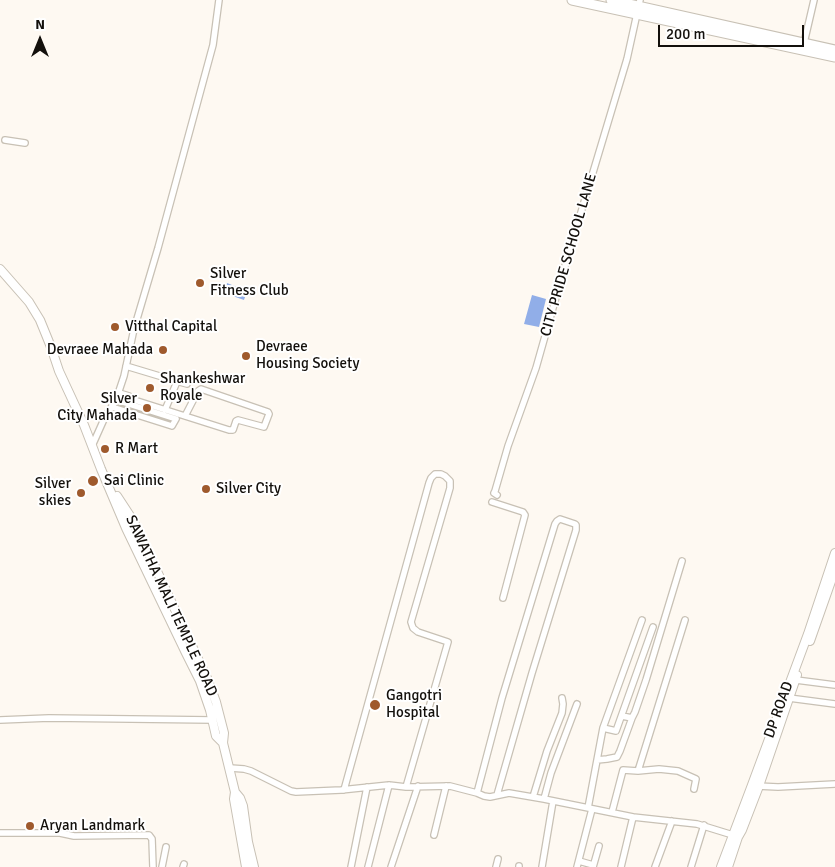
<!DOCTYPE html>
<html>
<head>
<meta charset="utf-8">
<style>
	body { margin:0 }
	#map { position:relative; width:835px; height:867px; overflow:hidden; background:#fef9f2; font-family:Signika,sans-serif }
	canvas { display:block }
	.north { position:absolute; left:15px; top:15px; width:50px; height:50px; -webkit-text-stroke:4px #fff; paint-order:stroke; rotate:0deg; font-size:14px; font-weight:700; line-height:20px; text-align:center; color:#13100c }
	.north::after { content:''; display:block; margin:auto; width:18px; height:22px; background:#13100c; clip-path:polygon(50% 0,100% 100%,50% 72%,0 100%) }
	.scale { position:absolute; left:658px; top:25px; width:146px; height:22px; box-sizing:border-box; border:2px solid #13100c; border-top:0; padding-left:6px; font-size:15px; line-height:18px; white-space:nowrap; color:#13100c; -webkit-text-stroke:4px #fff; paint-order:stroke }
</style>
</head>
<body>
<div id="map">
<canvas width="835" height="867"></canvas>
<div class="north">N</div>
<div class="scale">200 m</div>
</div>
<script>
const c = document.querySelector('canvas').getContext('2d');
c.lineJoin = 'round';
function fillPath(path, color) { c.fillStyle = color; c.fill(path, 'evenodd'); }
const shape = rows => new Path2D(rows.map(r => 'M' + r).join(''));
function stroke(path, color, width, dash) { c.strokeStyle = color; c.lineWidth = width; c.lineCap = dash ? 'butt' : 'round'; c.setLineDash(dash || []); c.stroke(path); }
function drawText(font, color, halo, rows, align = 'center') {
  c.font = font + ' Signika,sans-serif'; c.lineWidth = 4; c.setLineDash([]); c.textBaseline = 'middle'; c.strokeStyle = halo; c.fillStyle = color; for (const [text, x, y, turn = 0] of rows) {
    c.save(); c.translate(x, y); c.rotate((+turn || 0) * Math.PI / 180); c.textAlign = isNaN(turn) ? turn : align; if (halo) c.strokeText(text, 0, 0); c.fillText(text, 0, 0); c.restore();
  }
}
const water = shape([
	[227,283,247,291,244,300,224,293],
	[532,295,546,299,539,327,524,324]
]);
const street = shape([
	[804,43,814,0],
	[5,140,25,143],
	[126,366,176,381,176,384,165,410],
	[176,381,187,384],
	[119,393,129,396,131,399,188,417,229,430,233,430,236,421,238,420,264,427,269,414,268,412,201,389,198,391,185,416],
	[112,407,172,426,176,419,116,400],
	[92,446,105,417,116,400,124,376,134,329,158,248,213,45,219,0],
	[497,495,494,493,495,491,508,446,536,368,564,269,627,59,640,0],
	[492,502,523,512,525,515,503,598],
	[642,620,603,728,616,731,653,627],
	[796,680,835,685],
	[789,698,835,704],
	[622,716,632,718,635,712,646,680,682,561],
	[0,720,49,718,213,720],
	[597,760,607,759,617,757,620,751,632,718],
	[230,768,244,769,251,771,291,791,296,792,341,790,389,785,406,787,450,786,477,793,484,796,490,797,509,793,544,799,633,817,697,824,736,836],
	[638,771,659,769,678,771,696,779,694,789],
	[757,786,778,787,835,784],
	[344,790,429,483,431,478,435,474,441,474,445,476,450,481,450,488,411,622,413,628,418,632,448,642,406,787],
	[477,793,502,698,555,524,557,521,560,519,575,524,576,525,576,530,532,673,497,795],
	[533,797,547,751,562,713,563,704,562,698],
	[544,799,551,773,577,704],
	[588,808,603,728],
	[612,812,623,770,638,771,685,620],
	[0,833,60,833,74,836,149,835,152,839,153,867],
	[434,835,446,786],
	[579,861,593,865],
	[162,867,166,847],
	[183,867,184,864],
	[351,867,367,787],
	[368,867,389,785],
	[391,867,418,786],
	[496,867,498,859],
	[519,867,519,866],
	[542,867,553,801],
	[577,867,592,809],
	[593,867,599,846],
	[621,867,633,817],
	[655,867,672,821],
	[691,867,704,825]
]);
const secondary = shape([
	[0,269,29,302,40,320,51,347,59,371,84,425,101,469,126,528,186,653,200,681,210,710,216,736,223,743],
	[117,496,134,522,207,678,216,702,224,733,223,743,235,792,234,799,246,867],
	[810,641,835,570],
	[235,792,240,798,243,806,248,842,254,867],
	[721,867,752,785,808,634,835,553],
	[728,867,738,837,742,830,759,786,797,675]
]);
const primary = shape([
	[572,0,835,57],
	[611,0,835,50]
]);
const markers = [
	[200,283,5,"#9f5a2d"],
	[115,327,5,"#9f5a2d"],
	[163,350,5,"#9f5a2d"],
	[246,356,5,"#9f5a2d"],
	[150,388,5,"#9f5a2d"],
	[147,408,5,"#9f5a2d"],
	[105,449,5,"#9f5a2d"],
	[93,481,6,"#9f5a2d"],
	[206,489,5,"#9f5a2d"],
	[81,493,5,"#9f5a2d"],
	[375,705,6,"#9f5a2d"],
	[30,826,5,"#9f5a2d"]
];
const streetNames = [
	["CITY PRIDE SCHOOL LANE",569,255,-74],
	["SAWATHA MALI TEMPLE ROAD",171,606,65],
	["DP ROAD",779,710,-70]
];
const poiNames = [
	["Silver",210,274],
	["Fitness Club",210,291],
	["Vitthal Capital",125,327],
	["Devraee",256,347],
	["Housing Society",256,364],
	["Devraee Mahada",153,350,"right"],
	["Shankeshwar",160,379],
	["Royale",160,396],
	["Silver",137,399,"right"],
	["City Mahada",137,416,"right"],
	["R Mart",115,449],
	["Sai Clinic",104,481],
	["Silver",71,484,"right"],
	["skies",71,501,"right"],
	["Silver City",216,489],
	["Gangotri",386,696],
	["Hospital",386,713],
	["Aryan Landmark",40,826]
];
fillPath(water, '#91aee8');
stroke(street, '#c8c1b5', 8);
stroke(secondary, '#c8c1b5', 10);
stroke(primary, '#c8c1b5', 11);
stroke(street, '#fff', 5.5);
stroke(secondary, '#fff', 8);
stroke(primary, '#fff', 9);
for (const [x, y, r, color] of markers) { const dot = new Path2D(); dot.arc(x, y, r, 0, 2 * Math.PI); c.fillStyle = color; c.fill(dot); stroke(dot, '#fff', 2); }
drawText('15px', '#13100c', '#fff', streetNames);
drawText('15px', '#13100c', '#fff', poiNames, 'left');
</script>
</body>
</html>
